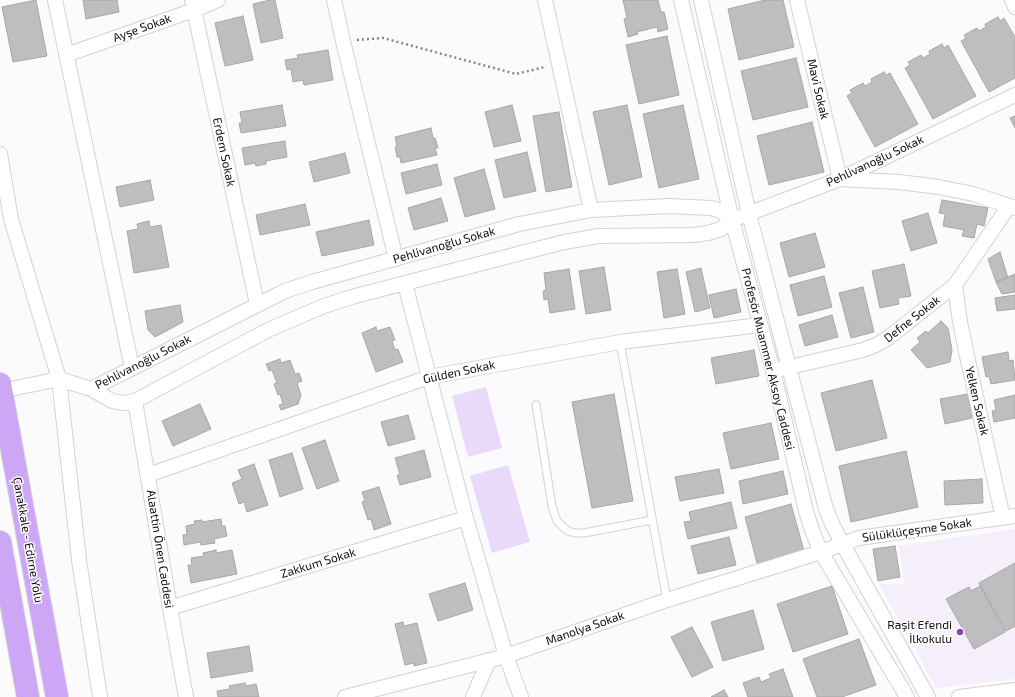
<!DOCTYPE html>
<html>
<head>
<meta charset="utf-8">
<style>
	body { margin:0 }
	canvas { display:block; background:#fbfafd }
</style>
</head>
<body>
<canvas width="1015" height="697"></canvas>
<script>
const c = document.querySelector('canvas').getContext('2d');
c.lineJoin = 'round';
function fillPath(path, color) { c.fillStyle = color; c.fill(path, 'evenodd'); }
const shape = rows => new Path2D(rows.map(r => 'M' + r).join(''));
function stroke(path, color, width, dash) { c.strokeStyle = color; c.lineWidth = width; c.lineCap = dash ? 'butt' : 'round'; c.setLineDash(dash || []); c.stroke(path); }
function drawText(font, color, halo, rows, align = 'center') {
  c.font = font + ' "Exo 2",sans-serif'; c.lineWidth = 3; c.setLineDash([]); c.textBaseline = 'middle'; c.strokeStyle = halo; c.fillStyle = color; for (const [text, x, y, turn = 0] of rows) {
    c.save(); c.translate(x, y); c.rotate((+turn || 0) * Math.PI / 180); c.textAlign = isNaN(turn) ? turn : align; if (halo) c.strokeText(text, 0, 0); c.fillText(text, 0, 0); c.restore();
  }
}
const built = shape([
	[1015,529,1015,679,936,688,879,584,904,584,899,546]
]);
const green = shape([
	[486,387,502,448,468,457,452,396],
	[508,465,530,542,492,553,470,476]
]);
const building = shape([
	[36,0,47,56,13,62,2,7,36,0],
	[83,0,117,0,119,12,86,19,83,0],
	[270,0,275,0,283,38,261,43,253,4,270,0],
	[623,0,658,0,661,12,664,12,668,29,658,32,657,27,637,32,638,34,628,37,624,19,627,18,623,0],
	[765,0,783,0,794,47,739,60,728,9,765,0],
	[243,16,253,60,225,66,215,23,243,16],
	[998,17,1000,21,1004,18,1015,37,1015,78,989,92,961,41,966,38,964,35,977,28,979,31,986,27,985,24,998,17],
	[667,36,679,95,639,104,626,45,667,36],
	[942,44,944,48,948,45,976,96,933,119,905,68,910,65,908,62,921,55,923,58,930,54,929,51,942,44],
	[328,50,333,80,304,85,303,80,293,82,291,69,287,70,285,60,298,58,297,55,328,50],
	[796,58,808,107,753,120,741,71,796,58],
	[884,72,886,75,890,73,918,124,875,147,847,96,852,93,850,90,863,83,865,86,872,82,871,79,884,72],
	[282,105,286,126,241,133,239,123,242,123,240,112,282,105],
	[512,105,521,141,494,147,485,112,512,105],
	[627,105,642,177,609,185,593,112,627,105],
	[683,105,699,179,659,188,643,114,683,105],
	[559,112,572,187,546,192,533,116,559,112],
	[1015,116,1015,128,1010,118,1015,116],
	[812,122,824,172,769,185,757,136,812,122],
	[431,128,433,138,435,138,438,148,435,148,437,155,401,163,400,157,397,157,395,147,397,146,395,137,431,128],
	[285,141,287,157,266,161,266,164,256,166,255,163,245,165,242,148,285,141],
	[527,152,536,191,504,198,495,160,527,152],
	[345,153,350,173,314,182,309,162,345,153],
	[437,164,442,185,406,194,401,173,437,164],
	[484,169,495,209,465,217,454,178,484,169],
	[150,180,154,200,120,207,116,187,150,180],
	[441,198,448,221,414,230,408,208,441,198],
	[942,200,988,208,984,226,977,224,974,238,962,236,964,230,943,226,945,214,939,213,942,200],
	[305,204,310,225,260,235,256,215,305,204],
	[928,213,937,243,911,251,902,221,928,213],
	[369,220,374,245,322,256,316,232,369,220],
	[149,221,150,227,161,225,169,267,134,273,127,231,138,229,137,224,149,221],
	[815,233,825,267,789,277,780,243,815,233],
	[1000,252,1008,278,996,282,988,259,1000,252],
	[904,264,911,296,898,298,899,304,880,308,872,271,904,264],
	[604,267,611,310,586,314,579,271,604,267],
	[701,268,710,308,695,312,686,272,701,268],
	[569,269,575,309,550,313,548,299,544,300,543,291,546,290,544,273,569,269],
	[677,269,685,314,664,318,657,272,677,269],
	[1015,274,1015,292,1002,294,996,282,1015,274],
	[824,276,832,307,798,316,790,285,824,276],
	[863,287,874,332,851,338,839,293,863,287],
	[736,289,741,312,714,318,709,295,736,289],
	[1015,295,1015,309,997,311,995,298,1015,295],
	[180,305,183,322,155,337,148,330,145,311,180,305],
	[832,315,838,337,805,346,799,325,832,315],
	[941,321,948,328,952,350,950,362,927,368,911,350,920,342,917,338,926,331,928,333,941,321],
	[376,327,377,331,390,327,395,340,392,341,395,350,398,349,403,362,376,372,362,333,376,327],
	[754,350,759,376,716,384,711,358,754,350],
	[1008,352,1009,361,1013,360,1015,380,991,384,989,376,986,377,982,357,1008,352],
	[280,359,281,363,290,360,295,374,299,373,302,381,297,383,301,395,298,404,281,410,279,405,283,404,280,394,278,395,274,384,277,383,272,370,269,371,266,364,280,359],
	[872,380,887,438,836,451,821,393,872,380],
	[614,394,633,501,592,508,572,402,614,394],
	[968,394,972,418,945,424,940,399,968,394],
	[1015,395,1015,418,994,422,992,411,996,410,994,400,1015,395],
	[200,404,211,429,173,446,162,421,200,404],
	[408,415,415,439,388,446,381,422,408,415],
	[771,423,779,459,731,469,723,433,771,423],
	[325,440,339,481,317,489,302,448,325,440],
	[424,450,431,477,400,485,397,475,400,475,395,458,424,450],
	[906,451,918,507,851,522,839,466,906,451],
	[292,453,303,489,280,497,269,460,292,453],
	[254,464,268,505,247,512,244,502,239,504,232,483,242,479,238,470,254,464],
	[719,469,724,493,680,501,675,477,719,469],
	[783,471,788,494,743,504,739,481,783,471],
	[982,479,983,503,945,505,944,481,982,479],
	[379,487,391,524,374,530,371,519,368,520,362,502,365,501,362,492,379,487],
	[731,502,737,528,688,539,684,522,691,521,689,512,731,502],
	[791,504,804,551,757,563,745,517,791,504],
	[221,519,222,526,225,526,227,536,214,539,215,543,201,545,200,542,184,545,183,535,187,534,186,526,195,524,194,521,202,520,202,522,221,519],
	[729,537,736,565,698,574,691,546,729,537],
	[895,546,900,577,878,581,873,549,895,546],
	[216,550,216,553,232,550,237,574,191,583,188,565,192,565,191,558,204,556,203,553,216,550],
	[1015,563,1015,626,1006,631,979,583,1015,563],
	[465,583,473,610,438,621,429,594,465,583],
	[832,586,848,634,793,652,777,604,832,586],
	[980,586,1005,632,974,649,946,599,969,587,971,591,980,586],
	[753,610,764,649,723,661,711,622,753,610],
	[403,622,404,626,417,623,427,663,414,666,414,663,405,665,395,624,403,622],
	[692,627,713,667,692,677,671,637,692,627],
	[859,639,876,685,842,697,817,697,803,659,859,639],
	[249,646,253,671,211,678,207,653,249,646],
	[783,669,793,697,748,697,743,683,759,677,761,682,771,678,769,674,783,669],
	[245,683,246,686,256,684,259,697,218,697,217,691,230,689,229,686,245,683],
	[724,690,728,697,711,697,724,690]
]);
const path = shape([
	[357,40,383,38,516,74,545,67]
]);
const service = shape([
	[620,342,667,600],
	[536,405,552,506,557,521,562,526,568,531,575,533,584,533,652,520]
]);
const minor = shape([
	[55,0,132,368],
	[192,0,257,304],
	[334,0,343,41,396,259],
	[545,0,591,210],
	[681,0,732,220,773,371,806,511,813,533,821,552,907,697],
	[701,0,749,214,826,509,833,526,842,543,928,697],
	[797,0,840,179,899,182,939,187,973,194,1015,208],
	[1012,0,1015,7],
	[66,55,194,10,218,0],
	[0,154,11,219,59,379,79,560,100,697],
	[405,284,466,518,506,656,521,697],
	[955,285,960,322,967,356,1003,518],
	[781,369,863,350,876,345,888,338,955,285,1009,206],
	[11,389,59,379,91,389,112,401,124,403,135,401,268,330,324,306,355,296,564,242,599,236,694,235,708,233,721,229,732,220,840,179,1015,95],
	[91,389,285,291,312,282,519,224,591,210,669,206,711,208,721,211,732,220],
	[135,401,170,608,186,697],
	[148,475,429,377,620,342,760,325],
	[170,608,466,518],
	[345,697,506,656,667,600,821,552,859,538,1015,516],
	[473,697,489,660],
	[959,697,1015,690]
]);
const trunk = shape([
	[0,384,57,697],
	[0,542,28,697]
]);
const markers = [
	[960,632,4,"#8647bd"]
];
const streetNames = [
	["Ayşe Sokak",142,28,-20],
	["Mavi Sokak",818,89,77],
	["Erdem Sokak",224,152,78],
	["Pehlivanoğlu Sokak",875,161,-25],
	["Pehlivanoğlu Sokak",444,245,-16],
	["Defne Sokak",912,319,-38],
	["Profesör Muammer Aksoy Caddesi",768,359,76],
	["Pehlivanoğlu Sokak",143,362,-27],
	["Gülden Sokak",459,372,-12],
	["Yelken Sokak",977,401,77],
	["Sülüklüçeşme Sokak",917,530,-8],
	["Çanakkale - Edirne Yolu",28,540,80],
	["Alaattin Önen Caddesi",160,549,81],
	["Zakkum Sokak",318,563,-17],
	["Manolya Sokak",585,628,-19]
];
const poiNames = [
	["Raşit Efendi",952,625],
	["İlkokulu",952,639]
];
fillPath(built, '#f4effa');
fillPath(green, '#e9dafb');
fillPath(building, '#bebdc0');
stroke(building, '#a8a6a9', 1);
stroke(service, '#d3d2d5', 9);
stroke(minor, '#d3d2d5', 16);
stroke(trunk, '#d8d8d8', 24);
stroke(path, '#888789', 2.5, [2, 3]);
stroke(service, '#fff', 7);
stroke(minor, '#fff', 14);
stroke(trunk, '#cea6f6', 22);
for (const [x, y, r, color] of markers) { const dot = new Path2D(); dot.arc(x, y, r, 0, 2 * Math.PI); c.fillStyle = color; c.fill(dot); stroke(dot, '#fff', 1.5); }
drawText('12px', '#0e0d0e', '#fff', streetNames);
drawText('12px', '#0e0d0e', '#fff', poiNames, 'right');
</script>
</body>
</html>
